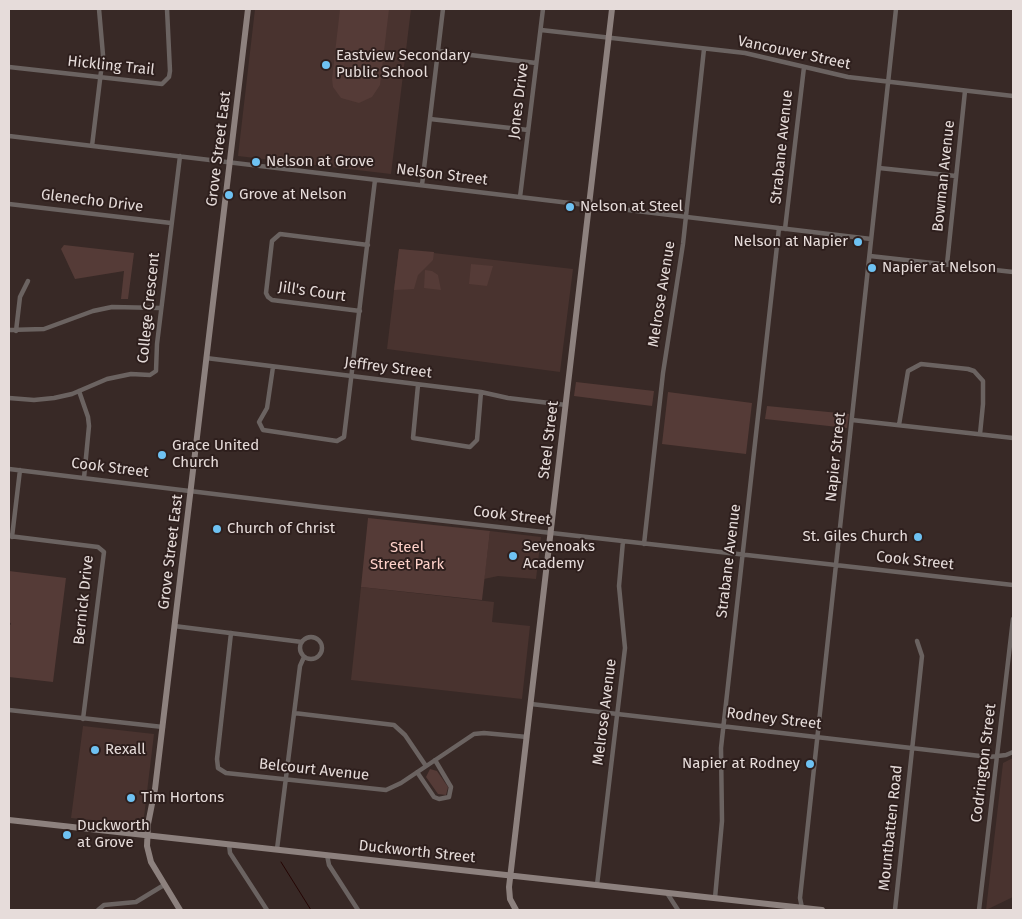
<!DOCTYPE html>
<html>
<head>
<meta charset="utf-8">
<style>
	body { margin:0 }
	#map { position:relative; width:1022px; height:919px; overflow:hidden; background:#382926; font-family:"Fira Sans",sans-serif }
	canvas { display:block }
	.frame { position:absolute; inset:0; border:10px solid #e6dcda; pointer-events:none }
</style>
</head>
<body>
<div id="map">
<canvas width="1022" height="919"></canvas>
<div class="frame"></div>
</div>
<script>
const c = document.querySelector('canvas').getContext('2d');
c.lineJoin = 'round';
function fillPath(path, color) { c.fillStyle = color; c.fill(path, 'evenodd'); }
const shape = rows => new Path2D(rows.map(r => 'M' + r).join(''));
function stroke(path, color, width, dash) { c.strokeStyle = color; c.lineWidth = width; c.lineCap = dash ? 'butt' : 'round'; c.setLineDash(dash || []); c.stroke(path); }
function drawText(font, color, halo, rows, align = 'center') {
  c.font = font + ' "Fira Sans",sans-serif'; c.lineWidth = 4; c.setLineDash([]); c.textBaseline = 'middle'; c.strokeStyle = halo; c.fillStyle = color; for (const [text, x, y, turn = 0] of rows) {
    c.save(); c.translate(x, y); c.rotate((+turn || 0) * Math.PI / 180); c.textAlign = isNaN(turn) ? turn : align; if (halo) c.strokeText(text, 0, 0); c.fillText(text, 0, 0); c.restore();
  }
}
const built = shape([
	[255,9,411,9,391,174,238,156],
	[399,249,573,269,560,372,387,349],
	[490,531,541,537,536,579,498,576,484,579],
	[361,587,494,602,492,622,530,626,522,699,351,680],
	[83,726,154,734,143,825,71,818],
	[1013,758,1013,897,986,910,1003,763]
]);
const green = shape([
	[340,9,389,9,380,85,372,97,359,103,341,98,333,87,332,79],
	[64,245,134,253,128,299,121,299,124,271,75,279,61,249],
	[399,249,434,252,433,260,418,275,414,289,394,290],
	[471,264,493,266,487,286,469,284],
	[425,270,432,271,438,275,441,290,424,288],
	[576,382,654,391,652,406,574,396],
	[668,392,752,403,746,454,662,444],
	[767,406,849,414,847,428,765,419],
	[368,518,490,531,482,600,361,587],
	[9,571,66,578,53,682,9,677,9,626,11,624,9,621],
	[430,769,437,771,448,787,446,795,438,794,426,777]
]);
const stream = shape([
	[281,862,311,910]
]);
const street = shape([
	[541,30,745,53,848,77,1013,96],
	[438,51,536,63],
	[9,67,162,84,169,77,170,71,167,9],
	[430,119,528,130],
	[9,136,871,239],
	[92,146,103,55,99,9],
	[879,168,956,176],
	[422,185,443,9],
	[520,197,543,9],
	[9,204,171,223],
	[785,229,804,67],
	[870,256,1013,272],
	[947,264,965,91],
	[360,311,272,300,268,297,266,293,272,241,280,234,368,245],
	[9,330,44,329,93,311,112,307,161,308],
	[16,331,20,297,28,281],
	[206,358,481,392,508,398,566,405],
	[273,367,267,408,259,422,263,430,337,441,344,437,375,180],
	[418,385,413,438,470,447,477,440,481,392],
	[79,391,88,417,89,426,84,478],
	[9,398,34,400,54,398,72,394,107,379,131,374,150,375,156,371,157,344,180,156],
	[852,420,1013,438],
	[899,425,908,371,921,364,968,369,974,371,983,381,983,404,980,434],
	[9,469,321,507,1013,585],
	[9,536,98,547,104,552,83,719],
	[12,537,20,470],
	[644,544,663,373,683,244,704,49],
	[174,626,302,642],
	[231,633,217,759,218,768,226,773,386,790,401,783,474,734,484,733,527,737],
	'300 648a11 11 0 1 1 22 0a11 11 0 1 1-22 0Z',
	[531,704,989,757,1006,755,1013,752],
	[9,710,163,727],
	[294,713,394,725,405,735,426,766],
	[417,772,434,797,439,799,449,797,451,787,435,760],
	[229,844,230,853,267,910],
	[277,849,300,666,304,657],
	[327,855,329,865,358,910],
	[597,885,625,648,619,586,623,541],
	[667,893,678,910],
	[715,898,722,821,721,748,779,228],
	[802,908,800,898,896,9],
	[98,910,104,905,136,902,164,885],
	[895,910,922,656,917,641],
	[979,910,1013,619]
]);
const secondary = shape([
	[9,820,822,910],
	[180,910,151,862,147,846,148,824,155,789,248,9],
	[516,910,510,899,509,887,612,9]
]);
const markers = [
	[326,65,5,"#6ec2f3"],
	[256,162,5,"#6ec2f3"],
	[229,195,5,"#6ec2f3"],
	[570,207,5,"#6ec2f3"],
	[858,242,5,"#6ec2f3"],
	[872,268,5,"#6ec2f3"],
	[162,455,5,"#6ec2f3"],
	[217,529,5,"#6ec2f3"],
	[918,537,5,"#6ec2f3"],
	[513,556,5,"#6ec2f3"],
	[95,750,5,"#6ec2f3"],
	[810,764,5,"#6ec2f3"],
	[131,798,5,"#6ec2f3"],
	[67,835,5,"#6ec2f3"]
];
const streetNames = [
	["Vancouver Street",794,53,12],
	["Hickling Trail",111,66,6],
	["Jones Drive",519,101,-83],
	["Strabane Avenue",782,147,-84],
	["Grove Street East",219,149,-83],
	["Nelson Street",442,175,7],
	["Bowman Avenue",944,176,-84],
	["Glenecho Drive",92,201,7],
	["Jill's Court",312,292,8],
	["Melrose Avenue",662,294,-81],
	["College Crescent",149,308,-84],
	["Jeffrey Street",388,368,7],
	["Steel Street",549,440,-83],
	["Napier Street",836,457,-84],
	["Cook Street",110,468,7],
	["Cook Street",512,516,7],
	["Grove Street East",171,552,-83],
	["Strabane Avenue",729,561,-83],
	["Cook Street",915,561,6],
	["Bernick Drive",84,600,-84],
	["Melrose Avenue",605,712,-83],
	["Rodney Street",774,719,7],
	["Codrington Street",984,763,-83],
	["Belcourt Avenue",314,770,6],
	["Mountbatten Road",891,828,-84],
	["Duckworth Street",417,852,6]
];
const poiNames = [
	["Eastview Secondary",336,56],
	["Public School",336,73],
	["Nelson at Grove",266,162],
	["Grove at Nelson",239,195],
	["Nelson at Steel",580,207],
	["Nelson at Napier",848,242,"right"],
	["Napier at Nelson",882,268],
	["Grace United",172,446],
	["Church",172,463],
	["Church of Christ",227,529],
	["St. Giles Church",908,537,"right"],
	["Sevenoaks",523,547],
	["Academy",523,564],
	["Rexall",105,750],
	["Napier at Rodney",800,764,"right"],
	["Tim Hortons",141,798],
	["Duckworth",77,826],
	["at Grove",77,843]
];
const parkNames = [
	["Steel",407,548],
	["Street Park",407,565]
];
fillPath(built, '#49332f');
fillPath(green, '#553b37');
stroke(stream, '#250503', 1);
stroke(street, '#6b6361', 4.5);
stroke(secondary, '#8d817e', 6);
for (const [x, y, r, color] of markers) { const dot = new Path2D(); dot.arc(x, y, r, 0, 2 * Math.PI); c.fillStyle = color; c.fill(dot); stroke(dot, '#2e1f1d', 2); }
drawText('15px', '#e6dcda', '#2e1f1d', streetNames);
drawText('15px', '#e6dcda', '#2e1f1d', poiNames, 'left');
drawText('15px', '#fed1c9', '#2e1f1d', parkNames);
</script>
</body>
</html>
